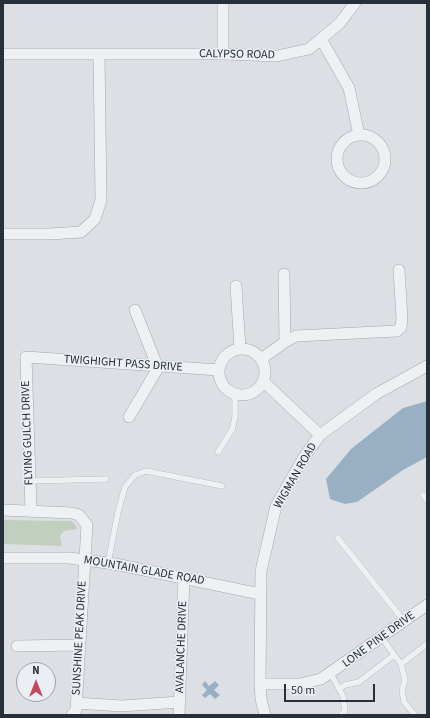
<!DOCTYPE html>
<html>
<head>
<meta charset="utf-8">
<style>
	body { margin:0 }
	#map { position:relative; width:430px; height:718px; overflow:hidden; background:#dce0e5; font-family:"Source Sans 3",sans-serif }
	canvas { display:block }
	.frame { position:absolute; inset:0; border:4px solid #272f3a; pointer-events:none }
	.north { position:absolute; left:16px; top:662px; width:40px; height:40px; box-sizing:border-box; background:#ebeff3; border:1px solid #9da2a9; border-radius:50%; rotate:0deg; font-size:11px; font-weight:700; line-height:16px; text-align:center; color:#272f3a }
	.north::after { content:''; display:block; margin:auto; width:14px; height:18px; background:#c44760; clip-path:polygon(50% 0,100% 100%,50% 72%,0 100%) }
	.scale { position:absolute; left:284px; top:684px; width:91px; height:18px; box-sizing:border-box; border:2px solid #272f3a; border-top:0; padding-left:5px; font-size:12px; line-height:14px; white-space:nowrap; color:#272f3a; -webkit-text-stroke:3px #ebeff3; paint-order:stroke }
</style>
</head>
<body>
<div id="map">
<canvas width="430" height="718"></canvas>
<div class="frame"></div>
<div class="north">N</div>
<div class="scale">50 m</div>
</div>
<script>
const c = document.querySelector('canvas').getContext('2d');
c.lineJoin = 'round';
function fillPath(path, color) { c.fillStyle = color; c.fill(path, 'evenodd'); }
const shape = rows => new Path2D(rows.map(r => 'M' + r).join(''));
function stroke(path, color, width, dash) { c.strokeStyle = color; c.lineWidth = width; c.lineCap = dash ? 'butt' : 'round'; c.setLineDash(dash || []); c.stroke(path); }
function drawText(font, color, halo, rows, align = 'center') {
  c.font = font + ' "Source Sans 3",sans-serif'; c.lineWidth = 3; c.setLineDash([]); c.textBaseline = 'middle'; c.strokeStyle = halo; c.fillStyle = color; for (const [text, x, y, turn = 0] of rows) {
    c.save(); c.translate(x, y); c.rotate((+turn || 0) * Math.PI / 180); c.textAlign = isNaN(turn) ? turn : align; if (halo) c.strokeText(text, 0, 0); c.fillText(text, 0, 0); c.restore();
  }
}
const green = shape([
	[3,520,70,521,73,522,78,529,64,531,60,536,62,546,3,544]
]);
const water = shape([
	[427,401,427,457,403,470,357,502,345,504,330,499,326,479,351,449,403,408],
	[205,681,209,686,215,681,219,685,214,690,220,695,215,699,210,694,205,698,202,695,207,690,202,685]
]);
const lane = shape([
	[218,452,232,430,235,417,235,395],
	[30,481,106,479],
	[423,495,427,500],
	[338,538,404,621],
	[108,563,118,512,125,487,135,475,146,471,222,486],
	[382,638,401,664,405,680,402,690,404,702,415,715],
	[401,664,427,644],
	[331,674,343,696,345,711,341,715],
	[339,689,345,685,359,682,394,655]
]);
const street = shape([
	[321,39,349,88,359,135],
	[3,54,223,54,277,56,309,49,340,23,355,3],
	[223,54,223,3],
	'337 159a24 24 0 1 1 48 0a24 24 0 1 1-48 0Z',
	[3,234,50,234,81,232,95,219,101,200,99,54],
	[284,274,285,342],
	[236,286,240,349],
	'219 372a23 23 0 1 1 46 0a23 23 0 1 1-46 0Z',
	[261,359,285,342,296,336,397,331,401,327,402,319,399,270],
	[264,382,320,435],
	[129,417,158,368,135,310],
	[3,510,72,513,79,515,87,525,76,710,72,715],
	[31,510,26,357,219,370],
	[3,558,69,558,115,564,260,594],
	[17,646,80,645],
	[260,684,300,684,321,679,427,605],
	[76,703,122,706,179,702],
	[179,715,184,578],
	[265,715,261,699,260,684,261,571,276,506,304,457,320,435,376,394,427,366]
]);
const streetNames = [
	["CALYPSO ROAD",237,55,1],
	["TWIGHIGHT PASS DRIVE",123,364,4],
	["FLYING GULCH DRIVE",28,433,-92],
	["WIGMAN ROAD",296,476,-60],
	["MOUNTAIN GLADE ROAD",144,571,10],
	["SUNSHINE PEAK DRIVE",80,638,-87],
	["LONE PINE DRIVE",379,640,-36],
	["AVALANCHE DRIVE",182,647,-88]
];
fillPath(green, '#c3cfbe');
fillPath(water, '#99b0c4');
stroke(lane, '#a2a7ae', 6);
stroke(street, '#a2a7ae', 12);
stroke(lane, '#eef1f4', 5.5);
stroke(street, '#eef1f4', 11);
drawText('12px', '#272f3a', '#ebeff3', streetNames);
</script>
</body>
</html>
